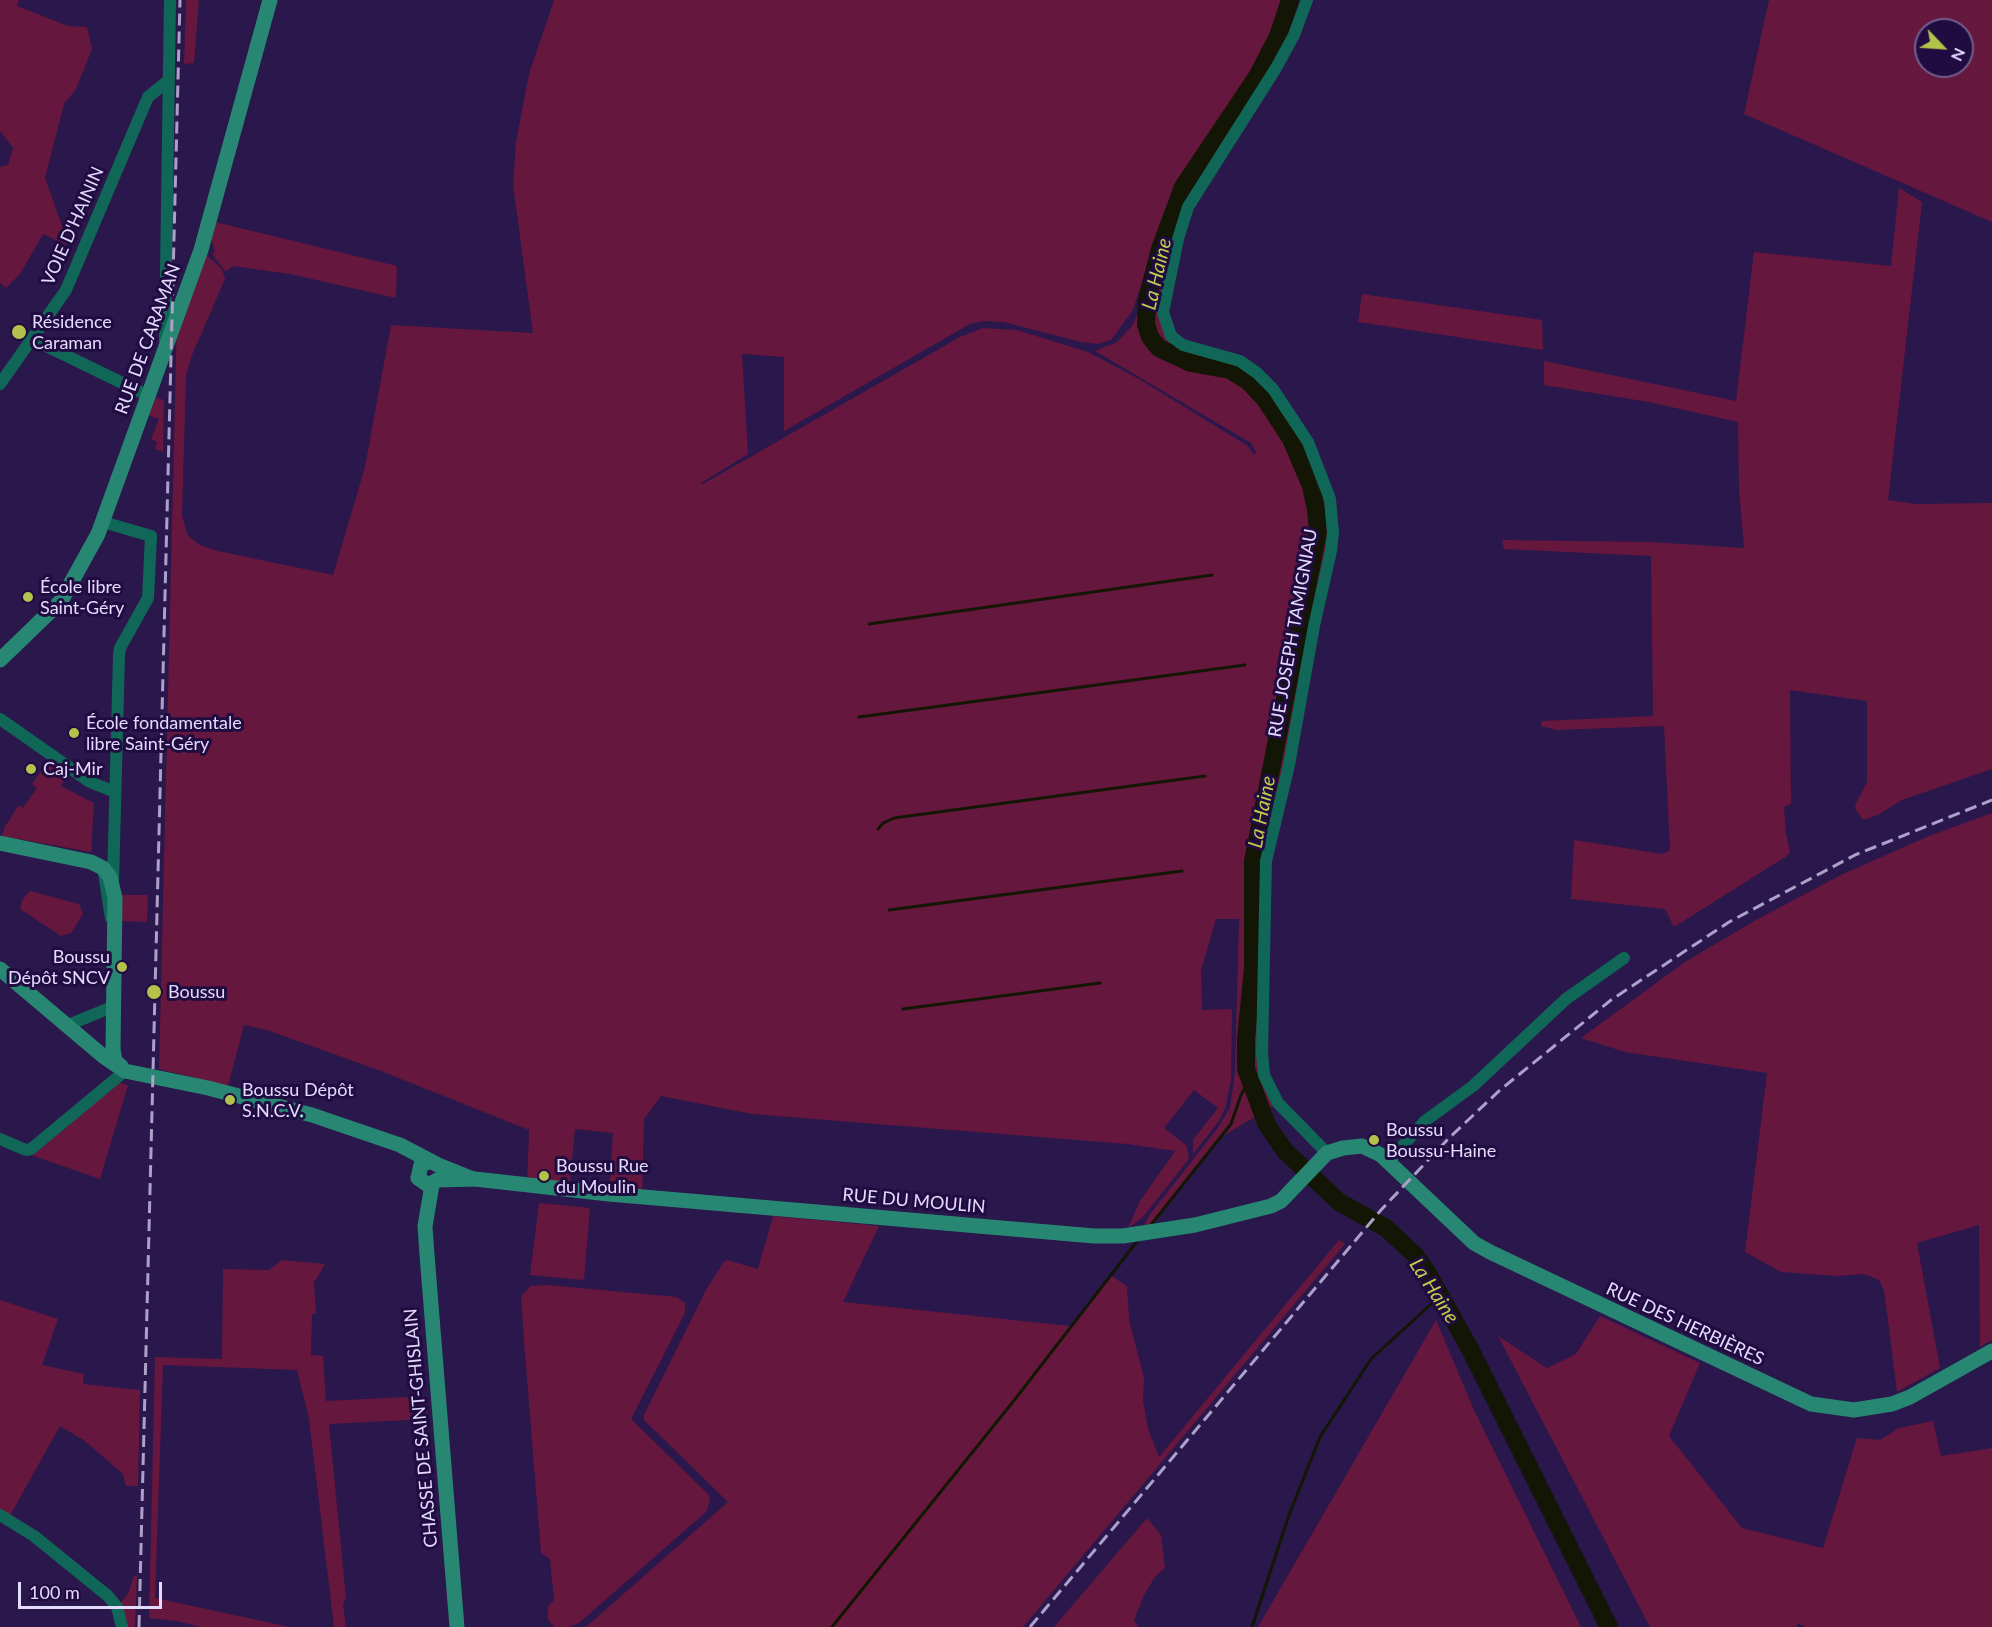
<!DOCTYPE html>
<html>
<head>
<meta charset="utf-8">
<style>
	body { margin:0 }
	#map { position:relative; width:1992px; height:1627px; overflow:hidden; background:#2a174c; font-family:Lato,sans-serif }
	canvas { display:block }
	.north { position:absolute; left:1914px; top:18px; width:60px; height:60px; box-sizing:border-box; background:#210c41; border:2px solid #6f5f8c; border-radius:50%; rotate:115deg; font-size:16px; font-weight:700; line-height:24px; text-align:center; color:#e3dbfd }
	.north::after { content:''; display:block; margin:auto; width:21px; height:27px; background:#b3c24b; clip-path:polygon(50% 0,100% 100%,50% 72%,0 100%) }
	.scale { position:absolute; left:18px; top:1582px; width:144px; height:27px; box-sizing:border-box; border:3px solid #e3dbfd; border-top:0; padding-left:8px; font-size:18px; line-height:21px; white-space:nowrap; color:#e3dbfd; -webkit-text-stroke:4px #210c41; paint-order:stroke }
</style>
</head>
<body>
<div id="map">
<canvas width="1992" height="1627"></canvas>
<div class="north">N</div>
<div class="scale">100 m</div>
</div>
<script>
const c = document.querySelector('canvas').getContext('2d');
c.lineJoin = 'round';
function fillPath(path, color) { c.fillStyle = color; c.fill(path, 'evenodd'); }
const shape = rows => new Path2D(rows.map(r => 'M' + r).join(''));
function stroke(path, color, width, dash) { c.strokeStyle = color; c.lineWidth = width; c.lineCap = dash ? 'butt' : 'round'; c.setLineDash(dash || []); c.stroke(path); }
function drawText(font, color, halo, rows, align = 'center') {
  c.font = font + ' Lato,sans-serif'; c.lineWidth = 6; c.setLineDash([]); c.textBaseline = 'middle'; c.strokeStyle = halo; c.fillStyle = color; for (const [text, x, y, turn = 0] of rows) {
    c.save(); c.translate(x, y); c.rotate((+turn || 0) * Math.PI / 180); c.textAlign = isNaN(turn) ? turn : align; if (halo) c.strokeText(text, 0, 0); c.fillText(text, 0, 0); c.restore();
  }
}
const green = shape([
	[0,0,19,0,17,6,68,26,87,27,92,49,76,89,64,104,45,178,61,223,72,242,66,245,43,234,20,274,6,288,0,283,0,167,8,165,13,148,0,131],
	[186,0,199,0,194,63,184,64],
	[554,0,1287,0,1268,42,1182,181,1163,219,1147,279,1143,279,1133,310,1111,340,1098,344,1081,342,1004,322,984,321,970,324,784,431,784,357,742,354,748,454,701,483,703,484,960,337,983,328,1017,330,1088,352,1139,379,1248,446,1254,455,1256,452,1251,443,1095,351,1117,342,1132,326,1141,306,1147,282,1163,285,1164,332,1253,374,1294,425,1325,493,1329,536,1290,746,1265,848,1259,1044,1275,1105,1223,1136,1149,1227,1145,1226,1145,1223,1151,1213,1217,1129,1230,1108,1235,1072,1239,919,1216,919,1201,970,1202,1010,1232,1009,1231,1080,1226,1106,1219,1121,1193,1154,1193,1140,1218,1108,1194,1090,1164,1128,1187,1146,1189,1159,1143,1217,1128,1228,1140,1201,1175,1151,1127,1144,752,1114,661,1096,644,1119,642,1196,609,1194,613,1133,575,1129,569,1190,527,1186,529,1130,381,1071,267,1030,244,1025,228,1086,159,1069,177,316,201,250,222,269,225,279,192,355,186,376,182,516,188,536,202,546,218,551,333,575,365,467,391,325,533,333,513,185,516,143,529,74],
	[1769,0,1992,0,1992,222,1744,114],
	[1926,30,1962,30,1962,66,1926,66],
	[1899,188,1922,202,1888,500,1916,504,1992,503,1992,769,1902,800,1878,815,1863,820,1856,810,1855,805,1867,782,1867,701,1790,690,1791,804,1784,807,1786,834,1790,852,1787,856,1674,927,1665,909,1571,899,1574,840,1663,854,1670,850,1664,726,1557,730,1541,726,1541,721,1653,716,1651,556,1504,549,1502,540,1650,542,1744,548,1739,489,1738,422,1649,402,1544,385,1544,361,1736,401,1754,252,1891,266],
	[215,222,397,266,396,298,290,274,233,266,226,272,212,254,215,251,211,239],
	[1362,294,1542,320,1543,350,1358,322],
	[153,397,164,400,163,452,155,449,157,442,151,439,159,419,148,415],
	[47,763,66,777,61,786,94,803,91,852,2,836,4,828,19,805,23,808,37,788,32,784],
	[1992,813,1992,1340,1980,1347,1979,1225,1917,1243,1940,1368,1897,1392,1884,1290,1879,1280,1864,1274,1838,1276,1781,1272,1745,1252,1767,1073,1625,1052,1581,1038,1685,962,1756,920,1843,874,1929,836],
	[30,891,79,904,83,914,71,933,61,936,20,909,22,900],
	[122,895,148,895,147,922,121,921],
	[116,1082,128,1085,100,1179,31,1155],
	[539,1203,590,1208,584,1280,530,1275],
	[773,1216,879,1226,843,1302,1070,1326,1110,1275,1127,1286,1129,1320,1144,1378,1143,1400,1148,1429,1159,1457,1339,1240,1345,1244,1023,1627,586,1627,728,1502,644,1420,644,1415,706,1290,723,1263,727,1260,758,1269],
	[282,1260,325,1264,314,1283,316,1314,312,1314,311,1355,323,1356,326,1401,426,1396,428,1419,329,1424,346,1598,343,1604,346,1627,334,1627,309,1419,297,1370,163,1365,155,1598,290,1627,200,1627,177,1621,149,1618,155,1357,222,1359,223,1269,269,1270],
	[548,1285,677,1297,685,1303,685,1313,631,1419,709,1495,710,1500,706,1512,579,1623,569,1627,554,1627,548,1619,548,1607,554,1600,550,1559,541,1553,524,1341,521,1296,531,1286],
	[0,1300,58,1319,42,1365,84,1374,83,1384,140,1390,138,1486,126,1486,123,1474,85,1441,60,1426,8,1519,0,1515],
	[1600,1316,1700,1363,1669,1436,1742,1528,1823,1548,1857,1438,1880,1440,1899,1428,1933,1421,1941,1456,1992,1448,1992,1627,1805,1627,1798,1623,1796,1627,1650,1627,1498,1336,1547,1368,1576,1354],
	[1436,1320,1474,1410,1581,1627,1258,1627],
	[1147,1518,1161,1535,1165,1568,1155,1577,1144,1595,1134,1620,1138,1627,1054,1627],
	[134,1576,137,1576,135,1627,122,1627,117,1607,128,1594]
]);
const stream = shape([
	[869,624,1212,575],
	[859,717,1245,665],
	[878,829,883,823,894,818,1205,776],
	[889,910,1182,871],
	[903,1009,1100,983],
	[1150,1226,1231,1124,1241,1095,1249,1080],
	[832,1627,1016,1398,1138,1240],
	[1252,1627,1289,1515,1320,1437,1371,1359,1440,1296]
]);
const river = shape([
	[1290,0,1278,36,1258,75,1183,187,1160,249,1147,300,1146,324,1150,337,1159,348,1191,363,1230,370,1248,381,1265,399,1291,439,1311,486,1316,509,1318,532,1253,861,1253,968,1246,1039,1246,1069,1267,1125,1285,1151,1339,1202,1386,1228,1415,1255,1427,1272,1470,1349,1609,1627]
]);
const street = shape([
	[1307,0,1294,35,1276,68,1188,207,1178,239,1163,312,1171,336,1183,345,1240,361,1257,373,1273,389,1308,442,1330,499,1333,533,1331,551,1314,626,1289,765,1266,861,1262,1052,1264,1075,1278,1103,1327,1153],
	[32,339,147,395],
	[165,341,170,0],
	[0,384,66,290,148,97,169,80],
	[103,522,151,536,148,598,120,648,119,655,113,883],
	[0,719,90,782,115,792],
	[103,867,111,918],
	[66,1026,112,1007],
	[0,1139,26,1150,31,1149,125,1071],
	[1388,1162,1425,1121,1473,1086,1566,999,1624,958],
	[0,1515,34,1536,108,1596,117,1607,122,1627]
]);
const secondary = shape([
	[0,660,61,601,98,534,201,250,270,0],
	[0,843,91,862,103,868,110,877,115,898,113,1049,115,1061,121,1066],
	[0,969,103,1056,125,1071,208,1088,312,1115,400,1145,438,1165,473,1179],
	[431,1161,421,1165,418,1178,428,1185,439,1179],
	[439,1180,475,1179,609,1194,1094,1236,1123,1236,1195,1225,1271,1206,1281,1201,1327,1153,1343,1148,1362,1146,1381,1155,1474,1243,1490,1252,1811,1404,1854,1410,1892,1404,1910,1397,1992,1351],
	[432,1185,425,1226,427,1255,457,1627]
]);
const rail = shape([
	[139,1627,180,0],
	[1030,1627,1381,1210,1449,1138,1500,1090,1611,1000,1729,922,1855,855,1992,800]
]);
const markers = [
	[19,332,8,"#b3c24b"],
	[28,597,6,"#b3c24b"],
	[74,733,6,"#b3c24b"],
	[31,769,6,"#b3c24b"],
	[122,967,6,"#b3c24b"],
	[154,992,8,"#b3c24b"],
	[230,1100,6,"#b3c24b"],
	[1374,1140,6,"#b3c24b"],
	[544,1176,6,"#b3c24b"]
];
const streetNames = [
	["VOIE D'HAININ",73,226,-66],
	["RUE DE CARAMAN",148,339,-70],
	["RUE JOSEPH TAMIGNIAU",1293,633,-80],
	["RUE DU MOULIN",914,1201,5],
	["RUE DES HERBIÈRES",1685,1324,25],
	["CHASSE DE SAINT-GHISLAIN",421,1428,-95]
];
const poiNames = [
	["Résidence",32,322],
	["Caraman",32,343],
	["École libre",40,587],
	["Saint-Géry",40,608],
	["École fondamentale",86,723],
	["libre Saint-Géry",86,744],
	["Caj-Mir",43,769],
	["Boussu",110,957,"right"],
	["Dépôt SNCV",110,978,"right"],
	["Boussu",168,992],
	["Boussu Dépôt",242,1090],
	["S.N.C.V.",242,1111],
	["Boussu",1386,1130],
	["Boussu-Haine",1386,1151],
	["Boussu Rue",556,1166],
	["du Moulin",556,1187]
];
const waterNames = [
	["La Haine",1157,274,-77],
	["La Haine",1262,812,-79],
	["La Haine",1434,1291,57]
];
fillPath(green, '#66173d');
stroke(stream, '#131604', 3);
stroke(river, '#131604', 18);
stroke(street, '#106757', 12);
stroke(secondary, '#288773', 15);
stroke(rail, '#ada1c9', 3, [12, 6]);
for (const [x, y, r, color] of markers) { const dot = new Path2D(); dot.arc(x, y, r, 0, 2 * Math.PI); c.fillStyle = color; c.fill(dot); stroke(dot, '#210c41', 2); }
drawText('18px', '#e3dbfd', '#210c41', streetNames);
drawText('18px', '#e3dbfd', '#210c41', poiNames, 'left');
drawText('italic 20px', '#bfcf48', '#210c41', waterNames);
</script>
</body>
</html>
